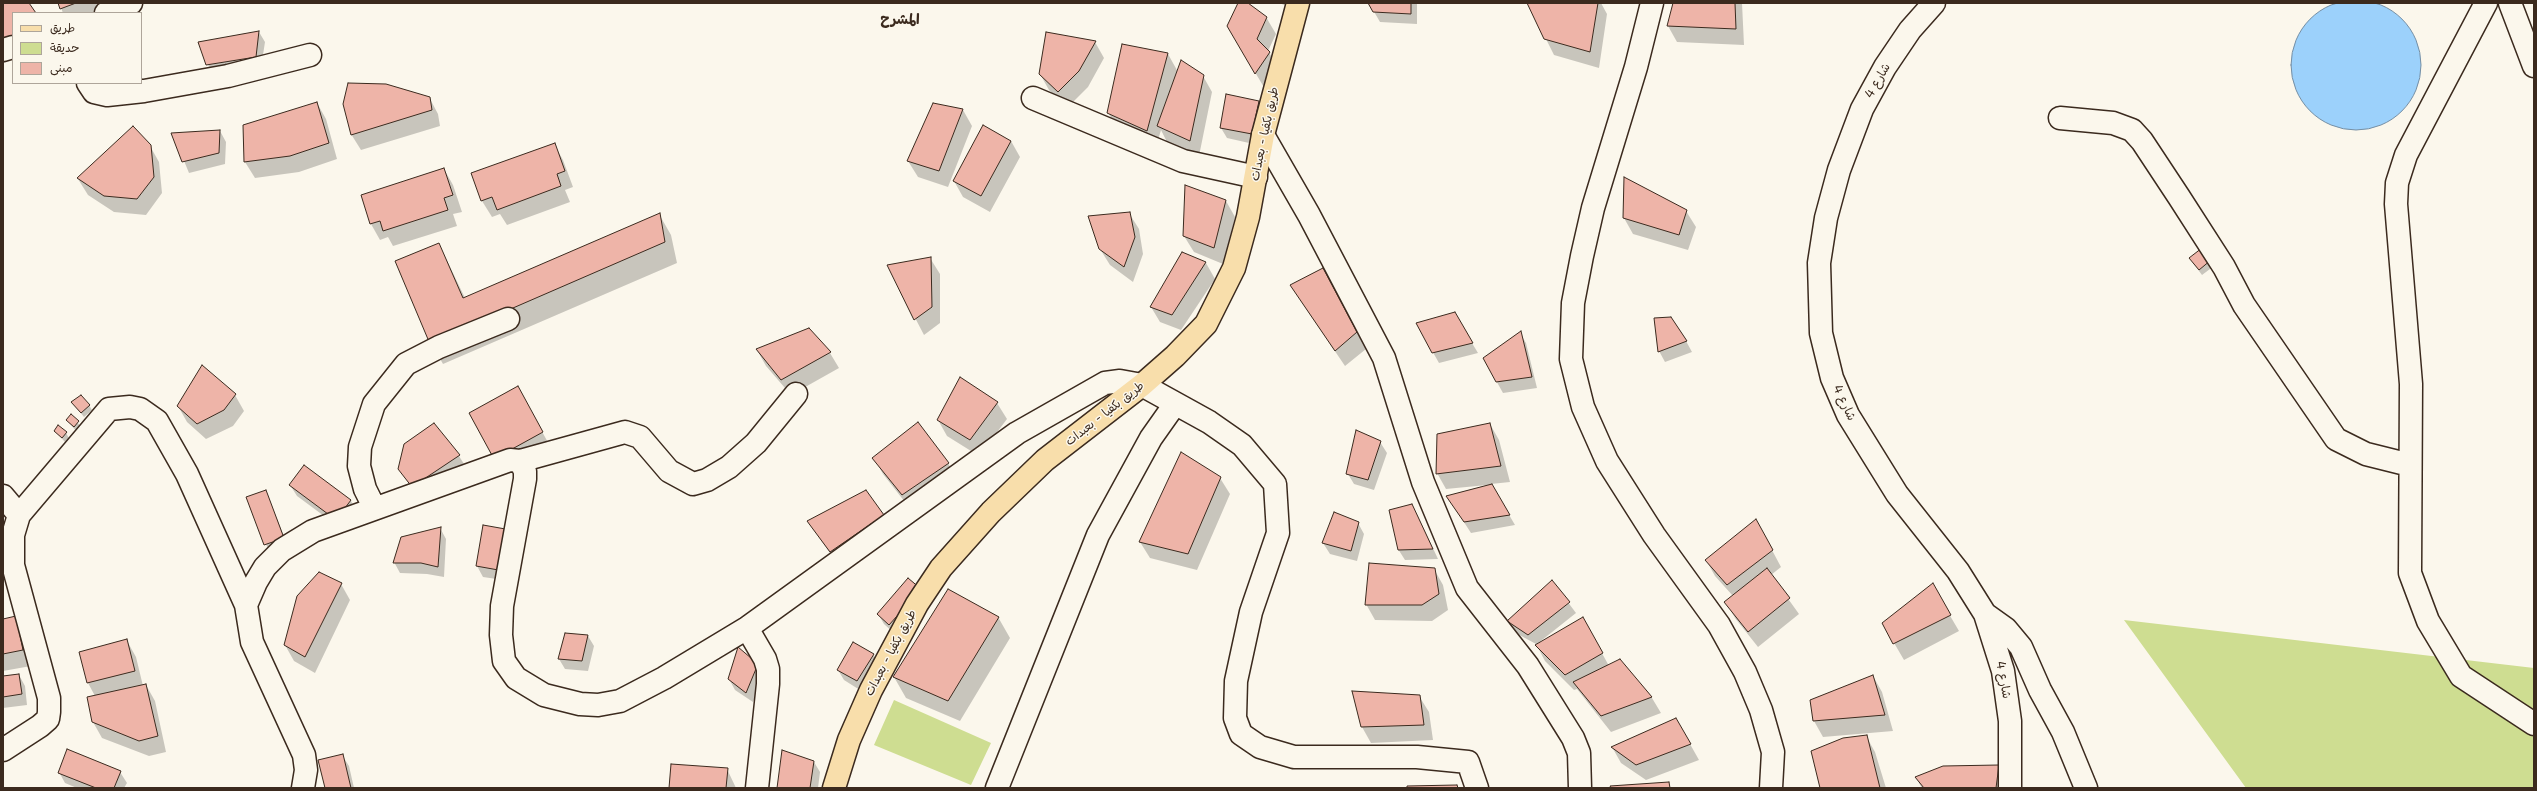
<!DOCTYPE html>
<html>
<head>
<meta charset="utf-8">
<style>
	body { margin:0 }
	#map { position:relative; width:2537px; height:791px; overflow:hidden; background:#fbf7ec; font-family:"Playpen Sans","Playpen Sans Arabic",sans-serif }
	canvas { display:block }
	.frame { position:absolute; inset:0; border:4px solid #3b2a1e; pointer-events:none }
	.legend { position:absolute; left:12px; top:12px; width:130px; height:72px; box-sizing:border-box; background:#fbf7ec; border:1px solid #aea59a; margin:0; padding:5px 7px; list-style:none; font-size:12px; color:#3b2a1e }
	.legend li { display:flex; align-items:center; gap:8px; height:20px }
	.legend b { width:20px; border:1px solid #aea59a }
</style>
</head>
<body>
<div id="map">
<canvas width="2537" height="791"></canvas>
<div class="frame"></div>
<ul class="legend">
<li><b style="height:5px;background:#f8deab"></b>طريق</li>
<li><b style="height:11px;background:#cedd91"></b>حديقة</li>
<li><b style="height:11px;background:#eeb4a8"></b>مبنى</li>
</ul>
</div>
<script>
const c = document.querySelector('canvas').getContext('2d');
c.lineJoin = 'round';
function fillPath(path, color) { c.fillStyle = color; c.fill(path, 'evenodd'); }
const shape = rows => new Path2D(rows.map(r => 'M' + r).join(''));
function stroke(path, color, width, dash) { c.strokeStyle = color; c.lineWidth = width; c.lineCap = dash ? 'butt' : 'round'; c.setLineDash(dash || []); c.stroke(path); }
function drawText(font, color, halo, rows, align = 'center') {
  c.font = font + ' "Playpen Sans","Playpen Sans Arabic",sans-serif'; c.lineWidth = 3; c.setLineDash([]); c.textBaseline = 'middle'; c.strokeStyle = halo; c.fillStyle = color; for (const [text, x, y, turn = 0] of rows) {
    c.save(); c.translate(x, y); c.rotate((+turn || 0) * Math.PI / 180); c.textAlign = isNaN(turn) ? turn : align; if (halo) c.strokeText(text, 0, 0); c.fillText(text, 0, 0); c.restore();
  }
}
const green = shape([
	[2124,620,2534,668,2534,788,2246,788],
	[894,700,991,743,971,785,874,745]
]);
const water = shape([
	'2291 65a65 65 0 1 1 130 0a65 65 0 1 1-130 0Z'
]);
const shadow = shape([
	[59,3,127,3,101,13,63,13],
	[1239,3,1246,3,1266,17,1276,34,1268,51,1279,69,1265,89,1237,42],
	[1279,3,1297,3,1295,9],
	[1369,3,1417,3,1417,24,1380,22],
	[1528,3,1601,3,1607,14,1599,68,1554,55],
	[1674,3,1742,3,1744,45,1677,42,1668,26],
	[259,32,265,42,261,68,213,76,199,43],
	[1095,42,1104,58,1088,87,1067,108,1049,90,1040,74],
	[1123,45,1168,54,1178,72,1203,76,1212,92,1199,156,1167,142,1161,130,1156,147,1117,129,1108,112],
	[429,97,438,114,440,126,361,150,351,134],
	[1258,102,1264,113,1258,145,1227,138,1221,128],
	[317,103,326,119,337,159,299,172,255,178,245,162,244,126],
	[934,104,963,110,972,126,948,187,918,177,908,161],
	[220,131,226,142,225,164,189,173,173,134],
	[1011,141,1020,157,990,212,963,197,954,181],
	[554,144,563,160,573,187,565,190,570,202,507,225,500,214,492,217,482,201,473,174],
	[150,146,159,162,162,193,146,215,114,212,88,195,78,179],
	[444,169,453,185,462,212,453,214,457,226,393,246,388,237,380,240,371,224,362,196],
	[1186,186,1226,201,1235,217,1223,264,1194,252,1184,236],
	[1686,211,1696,227,1688,250,1633,234,1624,218],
	[1129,213,1139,229,1143,254,1133,282,1110,265,1100,249],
	[659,214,671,235,677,263,443,364,431,343,439,244,465,298],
	[1183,253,1206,263,1215,279,1181,330,1160,322,1151,307],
	[930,258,940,274,940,323,924,335,888,266],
	[2211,261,2214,266,2202,275,2193,263],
	[1332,285,1366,349,1345,366,1301,301],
	[1454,313,1478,353,1439,363,1417,324],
	[809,329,830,353,839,368,791,395,766,366,757,350],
	[1520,333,1526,343,1537,388,1503,393,1484,359],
	[1686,341,1692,352,1665,362,1659,351],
	[961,379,997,403,1007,419,979,456,947,436,938,420],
	[235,395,244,411,233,426,206,439,187,422,178,406],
	[72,402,89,405,92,410,84,417],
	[527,404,551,448,504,474,495,458],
	[71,415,81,427,77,432,67,420],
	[434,424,459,456,469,472,422,503,399,468],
	[1490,424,1499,440,1510,482,1491,484,1515,525,1471,533,1447,496,1487,485,1446,489,1437,473],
	[55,431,66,433,69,438,65,442],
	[1380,442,1387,453,1374,490,1354,484,1348,474],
	[874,458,948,463,957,479,912,511,883,474],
	[304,466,351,501,357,512,343,530,297,496,290,485],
	[1220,478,1230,494,1197,570,1150,558,1140,542],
	[266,491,289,549,271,556,247,498],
	[865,491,892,532,840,567,808,522],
	[1412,505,1418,516,1438,559,1405,560,1398,549],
	[1358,523,1364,534,1357,561,1330,554,1323,543],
	[484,526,510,581,483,577,477,566],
	[440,528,446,539,444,577,427,574,400,573,394,562],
	[1765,537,1781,567,1771,575,1799,614,1758,647,1735,618,1726,602,1733,596,1715,576,1706,560],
	[1434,569,1443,585,1448,610,1432,621,1375,620,1366,604],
	[908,579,896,635,884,624,878,614],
	[1552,581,1576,613,1537,644,1592,635,1609,666,1620,660,1652,698,1661,713,1611,732,1577,689,1574,690,1545,661,1536,644,1514,632,1508,621],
	[341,584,350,600,315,673,294,661,285,645],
	[1932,585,1959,631,1904,660,1883,624],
	[16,617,31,666,3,671,3,620],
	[998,617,1010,638,960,721,906,698,894,677],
	[566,634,588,636,594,646,588,671,565,669,559,659],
	[127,641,136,657,143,686,146,685,155,701,166,752,149,756,102,738,93,722,95,696,88,683],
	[738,649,764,676,753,702,735,690,729,679],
	[873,654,879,665,863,692,844,680,838,670],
	[19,675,25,686,27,705,3,708,3,677],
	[1873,676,1882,692,1893,731,1823,737,1814,721],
	[1419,696,1429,712,1433,740,1371,743,1362,727],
	[1866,736,1875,752,1886,788,1821,788],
	[1690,744,1699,760,1646,780,1621,763,1612,747],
	[342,755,349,766,354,788,326,788],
	[814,762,820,772,818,788,778,788],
	[1999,766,2008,782,2007,788,1922,788,1916,778],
	[727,769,736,788,670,788],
	[59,772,120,772,127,783,124,788,77,788,65,783]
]);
const building = shape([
	[3,3,29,3,36,13,13,13,13,38,3,41,3,3],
	[58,3,76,3,60,9,58,3],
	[1238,3,1248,3,1267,17,1257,39,1270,52,1255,74,1227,26,1238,3],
	[1368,3,1411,3,1411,14,1373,12,1368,3],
	[1527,3,1598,3,1590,52,1544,39,1527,3],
	[1673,3,1735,3,1736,29,1667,26,1673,3],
	[259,31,256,57,206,65,198,42,259,31],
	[1046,32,1096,41,1079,71,1058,92,1039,74,1046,32],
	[1122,44,1168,53,1147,131,1107,113,1122,44],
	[1181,60,1204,75,1190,141,1157,126,1181,60],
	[348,83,386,84,430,97,432,110,351,135,343,104,348,83],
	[1226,94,1259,101,1252,134,1220,128,1226,94],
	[317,102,329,143,290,156,244,162,243,125,317,102],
	[933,103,963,109,939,171,907,161,933,103],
	[983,125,1011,141,981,196,953,181,983,125],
	[133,126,151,145,154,177,137,199,104,196,77,178,133,126],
	[220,130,219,153,182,162,171,133,220,130],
	[555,143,565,171,557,174,561,186,497,210,492,197,481,201,471,173,555,143],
	[444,168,453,195,444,198,448,210,383,231,380,221,370,224,361,195,444,168],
	[1624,177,1687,210,1679,235,1623,218,1624,177],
	[1185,185,1226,200,1214,248,1183,236,1185,185],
	[1130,212,1135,237,1124,267,1099,249,1088,216,1130,212],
	[660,213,665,242,430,344,395,261,439,243,463,298,660,213],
	[2202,248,2211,260,2199,270,2189,258,2202,248],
	[1182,252,1206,262,1172,315,1150,307,1182,252],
	[931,257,932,307,914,320,887,265,931,257],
	[1323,268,1357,332,1335,351,1290,285,1323,268],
	[1455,312,1473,343,1432,353,1416,323,1455,312],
	[1671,317,1687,341,1658,352,1654,318,1671,317],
	[809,328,831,352,781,380,756,349,809,328],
	[1521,331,1532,377,1496,382,1483,358,1521,331],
	[202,365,236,394,224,410,197,424,177,406,202,365],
	[960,377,998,402,970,440,937,420,960,377],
	[518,386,543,432,494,459,469,413,518,386],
	[81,395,90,405,81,413,71,402,81,395],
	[71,414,79,421,74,427,66,420,71,414],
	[918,422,949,463,902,495,872,458,918,422],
	[434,423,460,455,412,487,398,469,404,444,434,423],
	[1490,423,1501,466,1436,474,1437,434,1490,423],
	[58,425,67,432,62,438,54,431,58,425],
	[1356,430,1381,441,1368,480,1346,474,1356,430],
	[1181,452,1221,477,1188,554,1139,542,1181,452],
	[304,465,351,500,336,520,289,485,304,465],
	[1492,484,1510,515,1464,522,1446,496,1492,484],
	[266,490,284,538,264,545,246,497,266,490],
	[866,490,884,515,830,552,807,521,866,490],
	[1412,504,1433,549,1398,550,1389,510,1412,504],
	[1334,512,1359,522,1351,551,1322,543,1334,512],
	[1756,519,1773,550,1727,585,1705,560,1756,519],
	[483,525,511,530,504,571,476,566,483,525],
	[441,527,438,567,421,563,393,563,401,537,441,527],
	[1369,563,1435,568,1439,594,1422,605,1365,605,1369,563],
	[1767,568,1790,598,1748,632,1724,602,1767,568],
	[319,572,342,583,305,657,284,645,297,596,319,572],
	[908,578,921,589,889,625,877,614,908,578],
	[1552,580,1570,602,1528,635,1507,621,1552,580],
	[1933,583,1951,615,1893,644,1882,623,1933,583],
	[948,589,999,617,948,701,893,677,948,589],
	[16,616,23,650,3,654,3,619,16,616],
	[1583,617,1603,653,1565,675,1535,645,1583,617],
	[565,633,588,635,582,661,558,659,565,633],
	[127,639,135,671,87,683,79,652,127,639],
	[853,642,874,654,857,681,837,670,853,642],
	[738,647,758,664,746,693,728,679,738,647],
	[1620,659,1652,697,1601,716,1573,682,1620,659],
	[19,674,22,694,3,697,3,676,19,674],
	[1873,675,1885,715,1813,721,1810,700,1873,675],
	[146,684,158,736,139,741,92,722,87,697,146,684],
	[1352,691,1420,695,1424,725,1361,727,1352,691],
	[1676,718,1691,744,1636,765,1611,747,1676,718],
	[1867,735,1880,788,1820,788,1811,751,1843,738,1867,735],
	[67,749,121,771,114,788,96,788,58,773,67,749],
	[782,750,814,761,810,788,777,788,782,750],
	[343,754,351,788,325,788,318,760,343,754],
	[671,764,728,768,726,788,669,788,671,764],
	[1999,765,1996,788,1924,788,1915,777,1943,766,1999,765],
	[1669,782,1670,788,1611,788,1610,786,1669,782],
	[1457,785,1458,788,1407,788,1407,786,1457,785]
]);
const minor = shape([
	[1652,3,1636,67,1593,208,1582,256,1573,303,1571,359,1583,407,1607,461,1654,535,1719,625,1745,672,1761,710,1773,752,1771,788],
	[1934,3,1910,30,1885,67,1862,109,1839,170,1826,218,1819,263,1821,333,1832,378,1848,415,1897,494,1958,571,1985,614,2003,671,2010,721,2010,788],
	[2486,3,2406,155,2397,183,2396,204,2411,384,2410,573,2428,621,2461,676,2534,724],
	[2510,3,2534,66],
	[106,13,131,3],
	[3,50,13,47],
	[88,83,94,92,107,95,144,91,228,76,310,55],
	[1033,98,1183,161,1256,177],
	[2060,118,2113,123,2132,130,2142,141,2179,197,2224,267,2244,305,2336,439,2366,454,2410,465],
	[1263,135,1309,215,1384,358,1423,482,1467,588,1528,666,1573,738,1579,753,1580,788],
	[520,461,625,432,640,437,669,471,693,484,707,480,729,467,756,443,796,394],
	[3,496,19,515],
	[374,507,365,489,359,466,360,447,374,404,406,364,439,347,508,319],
	[1985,614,2006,629,2021,647,2040,690,2063,732,2086,788],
	[747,628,765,659,768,669,768,684,757,788],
	[3,750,40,726,48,719,49,712,49,698,13,565,13,535,19,515,109,409,130,407,140,409,157,421,187,474,246,605],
	[303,788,306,770,304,755,252,642,246,605,256,582,265,567,282,550,313,531,510,460,520,461,525,471,525,479,502,606,501,635,504,661,516,678,544,695,580,704,598,705,620,701,664,678,747,628,1017,433,1105,383,1120,381,1142,385,1209,422,1242,445,1275,484,1278,533,1251,612,1236,681,1235,718,1241,734,1260,747,1294,757,1417,757,1468,762,1477,788],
	[997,788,1098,535,1151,438,1175,404]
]);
const major = shape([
	[834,788,849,740,871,690,917,604,941,568,991,512,1045,460,1142,385,1175,356,1206,324,1234,268,1248,217,1263,135,1298,3]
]);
const streetNames = [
	["شارع 4",1878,81,-60],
	["طريق بكفيا - بعبدات",1265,134,-78],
	["شارع 4",1844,403,65],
	["طريق بكفيا - بعبدات",1105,414,-38],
	["طريق بكفيا - بعبدات",891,653,-62],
	["شارع 4",2003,680,79]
];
const quarterNames = [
	["المشرح",900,20]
];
fillPath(green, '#cedd91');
fillPath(water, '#9cd1fb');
stroke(water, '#758ea3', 1);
fillPath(shadow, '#0003');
fillPath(building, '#eeb4a8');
stroke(building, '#3b2a1e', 1);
stroke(minor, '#3b2a1e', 25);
stroke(major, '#3b2a1e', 25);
stroke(minor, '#fbf7ec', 22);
stroke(major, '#f8deab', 22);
drawText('12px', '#3b2a1e', '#fbf7ec', streetNames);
drawText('bold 14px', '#3b2a1e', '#fbf7ec', quarterNames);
</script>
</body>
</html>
